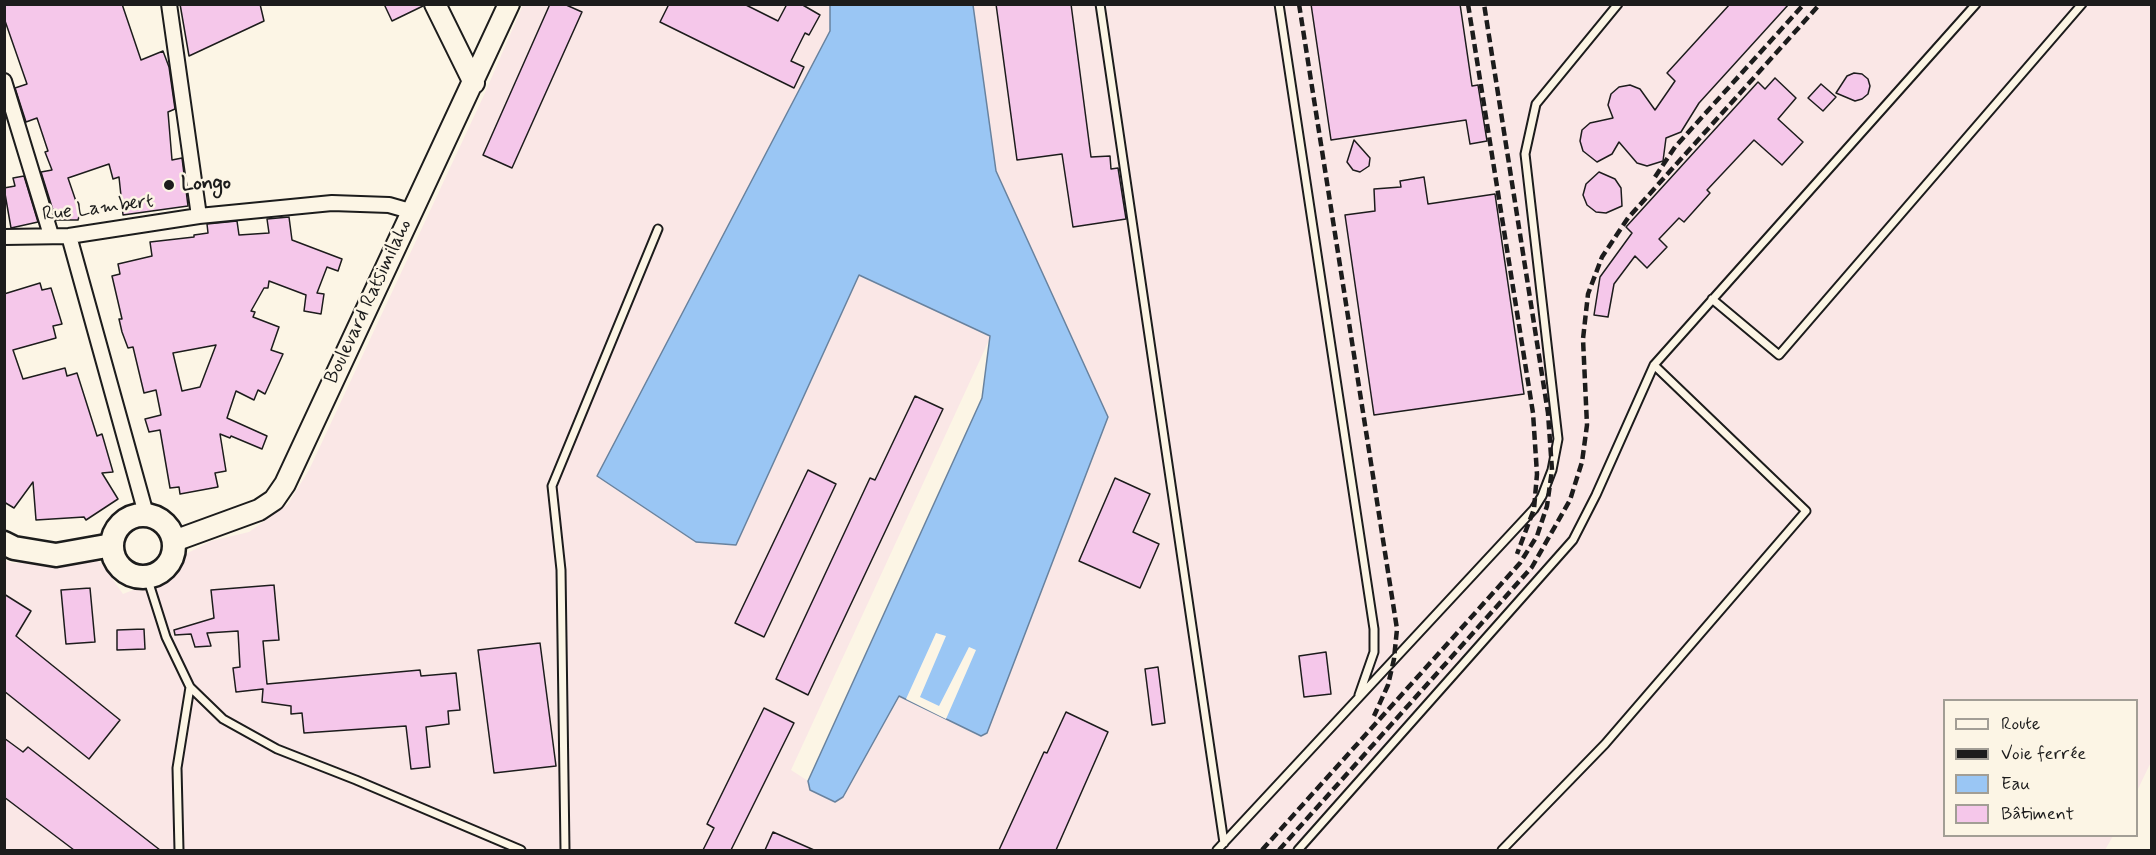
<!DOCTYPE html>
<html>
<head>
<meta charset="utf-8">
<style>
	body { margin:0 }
	#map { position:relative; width:2156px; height:855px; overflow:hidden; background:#fcf5e5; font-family:Mynerve,sans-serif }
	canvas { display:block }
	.frame { position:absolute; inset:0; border:6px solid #1c1c1c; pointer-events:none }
	.legend { position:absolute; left:1943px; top:699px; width:195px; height:138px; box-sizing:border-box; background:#fcf5e5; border:2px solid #a29e95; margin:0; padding:8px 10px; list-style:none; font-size:18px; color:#1c1c1c }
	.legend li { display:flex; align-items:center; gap:12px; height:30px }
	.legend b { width:30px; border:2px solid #a29e95 }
</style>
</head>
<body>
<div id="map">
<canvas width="2156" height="855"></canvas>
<div class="frame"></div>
<ul class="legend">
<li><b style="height:8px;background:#fcf5e5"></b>Route</li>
<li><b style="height:8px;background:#1c1c1c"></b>Voie ferrée</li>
<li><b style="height:16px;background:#9ac6f4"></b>Eau</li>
<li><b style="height:16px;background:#f5c7ea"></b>Bâtiment</li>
</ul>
</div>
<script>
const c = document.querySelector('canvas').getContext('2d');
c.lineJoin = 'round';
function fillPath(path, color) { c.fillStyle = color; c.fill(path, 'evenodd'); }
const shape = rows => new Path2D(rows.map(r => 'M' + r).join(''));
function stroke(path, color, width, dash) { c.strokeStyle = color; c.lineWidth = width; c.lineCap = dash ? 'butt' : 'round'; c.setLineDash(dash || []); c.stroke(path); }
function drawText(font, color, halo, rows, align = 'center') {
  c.font = font + ' Mynerve,sans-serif'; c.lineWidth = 5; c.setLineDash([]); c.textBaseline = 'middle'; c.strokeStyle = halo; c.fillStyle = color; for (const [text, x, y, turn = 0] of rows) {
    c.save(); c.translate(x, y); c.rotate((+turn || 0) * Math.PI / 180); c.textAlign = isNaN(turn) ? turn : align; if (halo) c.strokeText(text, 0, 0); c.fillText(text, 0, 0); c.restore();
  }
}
const built = shape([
	[523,5,830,5,830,31,736,545,859,275,991,336,791,770,836,799,889,692,1108,417,996,171,973,5,2151,5,2151,762,2137,791,2136,700,1944,700,1944,836,2113,836,2105,850,5,850,5,560,12,563,44,563,86,552,102,564,123,594,173,574,178,558,211,541,249,532,288,504,309,470,484,95]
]);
const water = shape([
	[830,5,973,5,996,171,1108,417,987,733,981,736,899,696,843,797,835,802,810,790,808,781,982,398,990,336,859,275,736,545,696,542,597,476,830,31,830,5]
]);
const pier = shape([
	[936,633,946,636,920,697,939,706,969,647,976,650,946,719,906,699]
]);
const building = shape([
	[4,4,122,4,141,60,163,51,169,67,175,109,168,112,172,160,182,158,188,206,123,215,119,177,113,179,109,164,68,178,80,213,78,220,56,220,41,172,52,170,45,152,48,151,37,118,26,122,15,88,27,84,4,18,4,4],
	[180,4,260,4,264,21,189,56,180,4],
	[384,4,423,4,423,6,392,21,384,4],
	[550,4,564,4,582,12,512,168,483,155,550,4],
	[669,4,744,4,778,21,787,4,801,4,820,15,809,35,805,33,791,61,804,67,794,88,660,22,669,4],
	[996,4,1071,4,1091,157,1110,156,1111,169,1118,168,1126,219,1073,227,1062,154,1017,160,996,4],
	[1311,4,1460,4,1472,86,1478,85,1487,141,1470,144,1466,120,1331,140,1311,4],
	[1730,4,1789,4,1699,103,1681,132,1666,138,1663,161,1647,166,1637,163,1619,142,1612,154,1597,162,1583,151,1580,141,1582,130,1590,123,1613,118,1608,105,1611,94,1619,87,1630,85,1640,89,1655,110,1675,81,1667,73,1730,4],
	[1854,73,1862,74,1868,79,1870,86,1868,94,1862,99,1855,101,1836,93,1847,76,1854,73],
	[1775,78,1796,98,1778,119,1803,142,1782,165,1754,140,1707,190,1710,193,1684,222,1679,218,1659,239,1667,247,1647,268,1635,256,1614,284,1608,317,1594,315,1600,277,1632,233,1626,227,1758,82,1765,89,1775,78],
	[1821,84,1836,97,1823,111,1808,98,1821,84],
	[1354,140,1370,158,1369,166,1360,172,1353,170,1347,162,1354,140],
	[1599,172,1615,179,1621,188,1622,206,1606,213,1596,212,1587,205,1583,195,1586,184,1599,172],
	[24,176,38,222,11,228,4,188,15,186,13,178,24,176],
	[1424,177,1428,204,1495,194,1524,394,1374,415,1345,215,1375,211,1374,189,1401,187,1400,181,1424,177],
	[289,217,292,240,342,259,338,271,327,267,317,293,324,294,321,314,304,311,306,295,269,281,268,288,264,288,251,311,255,312,253,317,279,327,271,350,283,354,265,394,258,390,254,400,236,391,227,418,267,436,262,449,231,436,230,438,220,434,226,471,215,473,218,487,180,494,179,487,170,488,160,430,149,432,145,419,161,415,156,390,144,393,133,347,128,348,122,332,119,319,122,319,112,276,120,274,118,264,152,256,150,242,194,237,194,235,208,233,207,224,237,221,239,235,269,233,267,219,289,217],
	[216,345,200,387,182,391,173,353,216,345],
	[40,283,42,290,51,288,62,324,53,326,56,338,13,350,23,379,65,368,67,376,77,373,97,436,102,434,113,472,102,473,118,499,86,520,84,517,36,520,33,482,14,508,4,502,4,294,40,283],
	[915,396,943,409,808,695,776,679,870,478,875,480,915,396],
	[808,470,836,484,764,637,735,623,808,470],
	[1115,478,1150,494,1133,532,1159,544,1140,588,1079,561,1115,478],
	[274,585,279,640,263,641,267,684,420,670,421,676,456,673,460,710,448,711,449,724,426,727,430,767,411,769,406,726,304,733,302,713,291,714,291,706,262,702,263,689,236,692,233,668,240,667,238,631,207,633,211,646,195,647,191,634,175,635,174,630,214,618,211,590,274,585],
	[90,588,95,642,66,644,61,590,90,588],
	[4,594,31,611,16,636,120,720,89,759,4,691,4,594],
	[144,629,145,649,117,650,117,630,144,629],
	[540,643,556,766,494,773,478,650,540,643],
	[1326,652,1331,694,1304,697,1299,656,1326,652],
	[1158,667,1165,723,1152,725,1145,669,1158,667],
	[764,708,794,723,731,850,703,850,714,828,707,824,764,708],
	[1066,712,1108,732,1056,850,999,850,1044,752,1047,753,1066,712],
	[4,738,23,752,28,747,160,850,74,850,4,797,4,738],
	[773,832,814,850,765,850,773,832]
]);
const lane = shape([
	[1100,4,1224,843],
	[1279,4,1374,629,1374,652,1359,695],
	[1712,299,1779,355,2082,4],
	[147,577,166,637,190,687,223,719,277,749,356,780,521,850],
	[179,850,177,768,190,687],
	[565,850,561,570,552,486,658,229],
	[1217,850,1534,509,1542,496,1552,470,1558,439,1525,154,1536,104,1618,4],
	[1298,850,1573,540,1596,495,1654,365,1976,4],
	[1502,850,1605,744,1806,511,1654,365]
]);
const street = shape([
	[169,4,199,216],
	[4,81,51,235],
	[69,236,146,514],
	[4,237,69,236,199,216,332,203,389,205,410,211]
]);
const secondary = shape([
	[435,4,474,83],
	[174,541,259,510,274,500,285,484,509,4]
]);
const primary = shape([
	'112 546a31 31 0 1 1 62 0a31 31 0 1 1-62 0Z',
	[4,543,14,548,56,555,112,545]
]);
const rail = shape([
	[1299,4,1397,629,1394,659,1388,685,1374,716],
	[1468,4,1533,413,1537,474,1534,509,1517,554],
	[1655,177,1675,147,1804,4],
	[1262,850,1520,563,1537,536,1547,506,1552,470,1548,413,1484,4],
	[1279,850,1532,567,1570,500,1582,462,1587,425,1583,339,1588,294,1602,257,1628,218,1820,4]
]);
const markers = [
	[169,185,6,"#1c1c1c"]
];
const poiNames = [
	["Longo",181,185]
];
const streetNames = [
	["Rue Lambert",98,209,-7],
	["Boulevard Ratsimilaho",369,302,-65]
];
fillPath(built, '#fae7e6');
fillPath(water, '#9ac6f4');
stroke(water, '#68829e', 1.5);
fillPath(pier, '#fcf5e5');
fillPath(building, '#f5c7ea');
stroke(building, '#1c1c1c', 1.5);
stroke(lane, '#1c1c1c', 11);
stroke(street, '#1c1c1c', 18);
stroke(secondary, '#1c1c1c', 24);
stroke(primary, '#1c1c1c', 27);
stroke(lane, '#fcf5e5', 7);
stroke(street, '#fcf5e5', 14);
stroke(secondary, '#fcf5e5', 20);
stroke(primary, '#fcf5e5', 22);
stroke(rail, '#1c1c1c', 4.5, [9, 4.5]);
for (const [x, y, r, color] of markers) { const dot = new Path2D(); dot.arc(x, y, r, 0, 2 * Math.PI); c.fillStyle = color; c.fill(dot); stroke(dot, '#fcf5e5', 2); }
drawText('bold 20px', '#1c1c1c', '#fcf5e5', poiNames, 'left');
drawText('20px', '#1c1c1c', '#fcf5e5', streetNames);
</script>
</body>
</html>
